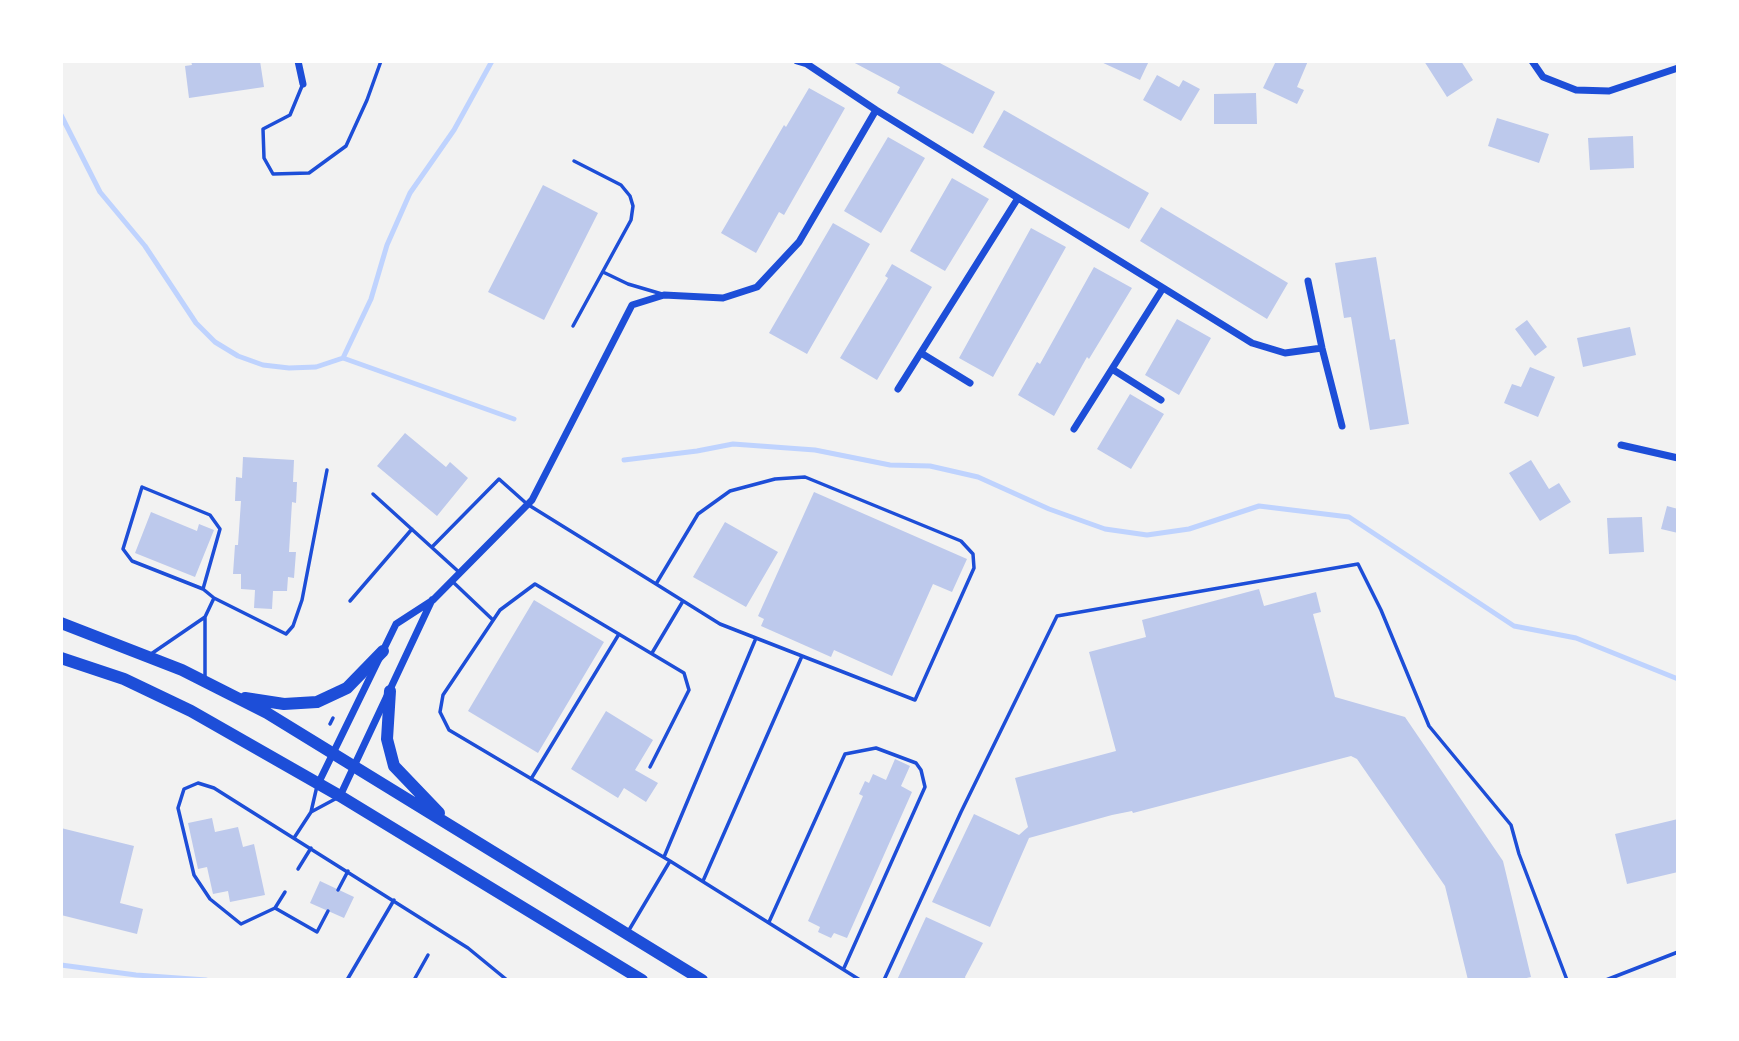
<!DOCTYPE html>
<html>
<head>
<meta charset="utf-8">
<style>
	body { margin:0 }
	#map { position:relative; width:1739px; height:1041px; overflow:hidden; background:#f2f2f2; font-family:Karla,sans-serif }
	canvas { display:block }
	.frame { position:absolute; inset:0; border:63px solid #fff; pointer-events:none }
</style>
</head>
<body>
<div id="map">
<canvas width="1739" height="1041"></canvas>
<div class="frame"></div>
</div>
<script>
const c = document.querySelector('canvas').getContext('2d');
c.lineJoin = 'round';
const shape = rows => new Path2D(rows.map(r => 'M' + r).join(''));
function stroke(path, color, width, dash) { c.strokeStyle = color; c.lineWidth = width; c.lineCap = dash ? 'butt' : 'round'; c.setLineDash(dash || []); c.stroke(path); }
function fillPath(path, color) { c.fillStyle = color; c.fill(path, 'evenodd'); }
const stream = shape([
	[61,115,100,192,145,246,196,323,215,342,238,356,263,365,289,368,316,367,343,358,371,299,387,245,410,193,454,130,492,61],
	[343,358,514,419],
	[624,460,697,451,733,444,815,450,890,465,930,466,978,477,1049,509,1105,529,1147,535,1189,529,1259,506,1349,517,1514,626,1576,638,1678,679],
	[61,965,136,975,206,980]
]);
const building = shape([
	[191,61,260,61,264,87,189,98,185,66,192,65],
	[851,61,936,61,995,92,973,134,897,93,900,87],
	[1099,61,1149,61,1140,80],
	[1276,61,1308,61,1297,87,1304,90,1297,104,1263,88],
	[1424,61,1461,61,1473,80,1447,97],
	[1157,75,1179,87,1183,80,1200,89,1181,121,1143,100],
	[809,88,845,108,784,215,779,212,756,253,721,233,784,125,786,127],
	[1256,93,1257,124,1214,124,1214,94],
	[1004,110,1149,193,1129,229,983,147],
	[1497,118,1549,134,1539,163,1488,146],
	[1633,136,1634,168,1590,170,1588,138],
	[888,137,925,158,881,233,844,211],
	[952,178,989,199,945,271,910,251],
	[543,185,598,213,544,320,488,292],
	[1161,207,1288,283,1267,319,1140,241],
	[833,223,870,244,807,354,769,333],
	[1031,228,1066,247,993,377,959,358],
	[1376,257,1390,340,1395,339,1409,424,1370,430,1351,317,1344,318,1335,263],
	[892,264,932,287,877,380,840,358,888,278,885,276],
	[1094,267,1132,288,1089,359,1087,357,1054,416,1018,395,1037,362,1040,364],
	[1177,319,1211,338,1179,395,1145,375],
	[1527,320,1547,347,1535,356,1515,329],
	[1630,327,1636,355,1583,367,1577,338],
	[1530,367,1555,377,1538,417,1504,403,1512,384,1521,387],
	[1130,394,1164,414,1131,469,1097,449],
	[405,433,446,467,450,462,468,478,437,516,377,466],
	[243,457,294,460,293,482,297,482,296,503,292,502,289,552,296,552,294,578,288,577,287,591,273,591,272,609,254,608,255,590,241,589,241,574,233,574,235,545,238,545,241,501,235,501,236,477,242,478],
	[1531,460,1549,489,1559,483,1571,502,1540,521,1509,473],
	[814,492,967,559,952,592,933,584,892,676,834,650,831,657,761,626,764,619,758,616],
	[1667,506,1678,509,1678,533,1661,529],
	[151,512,197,531,199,524,214,530,195,577,135,553],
	[1642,517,1644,552,1609,554,1607,518],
	[725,522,778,552,746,607,693,577],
	[1259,589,1264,606,1316,592,1321,612,1313,614,1335,697,1405,717,1503,861,1531,977,1518,980,1468,980,1445,886,1357,759,1351,756,1133,813,1132,811,1112,815,1029,838,990,927,932,902,974,814,1019,835,1028,827,1015,778,1116,751,1089,652,1146,637,1142,620],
	[534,600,604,642,538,753,468,711],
	[606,711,653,740,635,770,658,783,646,802,624,788,618,798,571,769],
	[895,759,910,766,901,786,912,792,847,938,834,933,831,938,818,932,820,927,808,921,863,796,859,794,865,781,869,783,873,774,886,780],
	[212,818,215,832,238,827,243,847,254,844,265,895,230,902,228,891,213,894,207,867,198,869,188,823],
	[1678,819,1678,872,1627,884,1615,834],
	[61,828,134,846,120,903,143,909,137,934,61,915],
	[320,881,354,897,344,918,310,903],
	[926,917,983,943,965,977,966,980,897,980]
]);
const path = shape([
	[330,724,333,718]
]);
const service = shape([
	[302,86,290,115,263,129,264,158,273,174,309,173,346,146,367,100,381,61],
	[603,272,628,284,662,294],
	[573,326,631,220,633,206,630,196,621,185,574,161],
	[373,494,460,573],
	[432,547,499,479,527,504,656,584,720,624,915,700,974,568,973,554,961,541,805,477,775,479,730,491,698,514,656,584],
	[453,582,493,620],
	[203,589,132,561,123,549,142,487,210,515,220,529,203,589,214,598,205,617],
	[214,598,286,634,293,626,302,600,327,470],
	[350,601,412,529],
	[652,653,683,601],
	[151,654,205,617,205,680],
	[531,779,619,634],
	[311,812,337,798],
	[294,838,311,812,317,786],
	[664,857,756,638],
	[670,861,860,980],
	[298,869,311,848],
	[703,881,802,656],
	[338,890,348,871],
	[275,908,285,892],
	[328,911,317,932,275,908,241,924,210,899,194,875,178,808,184,789,198,783,214,788,468,948,507,980],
	[769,922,845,754,876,748,916,763,921,770,925,787,844,968],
	[629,930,670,861,449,730,440,712,443,695,500,610,535,584,684,673,689,690,650,767],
	[347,980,394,900],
	[414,980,428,955],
	[884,980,961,812,1057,616,1358,564,1381,610,1429,726,1511,825,1519,854,1567,980],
	[1606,980,1678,952]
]);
const minor = shape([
	[298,61,303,84],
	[797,61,807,64,876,110,1252,343,1285,353,1322,348],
	[1532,61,1543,77,1576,90,1609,91,1678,68],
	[1308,281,1322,348,1342,426],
	[921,353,970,383],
	[1112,369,1161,400],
	[898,389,1018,198],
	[1074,429,1163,288],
	[1621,445,1678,458],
	[318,784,396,624,433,600,532,500,632,305,664,295,723,298,757,287,799,242,876,110],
	[340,796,432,600]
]);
const primary = shape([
	[61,623,182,670,267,713,702,980],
	[61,658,124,679,191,711,340,796,642,980],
	[390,691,387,739,394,766,439,813],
	[245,698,284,704,317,702,347,688,383,651]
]);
stroke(stream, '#bfd3fe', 5);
fillPath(building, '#bdc9ec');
stroke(path, '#1d4ed8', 3.5);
stroke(service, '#1d4ed8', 3.5);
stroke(minor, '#1d4ed8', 7);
stroke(primary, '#1d4ed8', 12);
</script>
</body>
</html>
